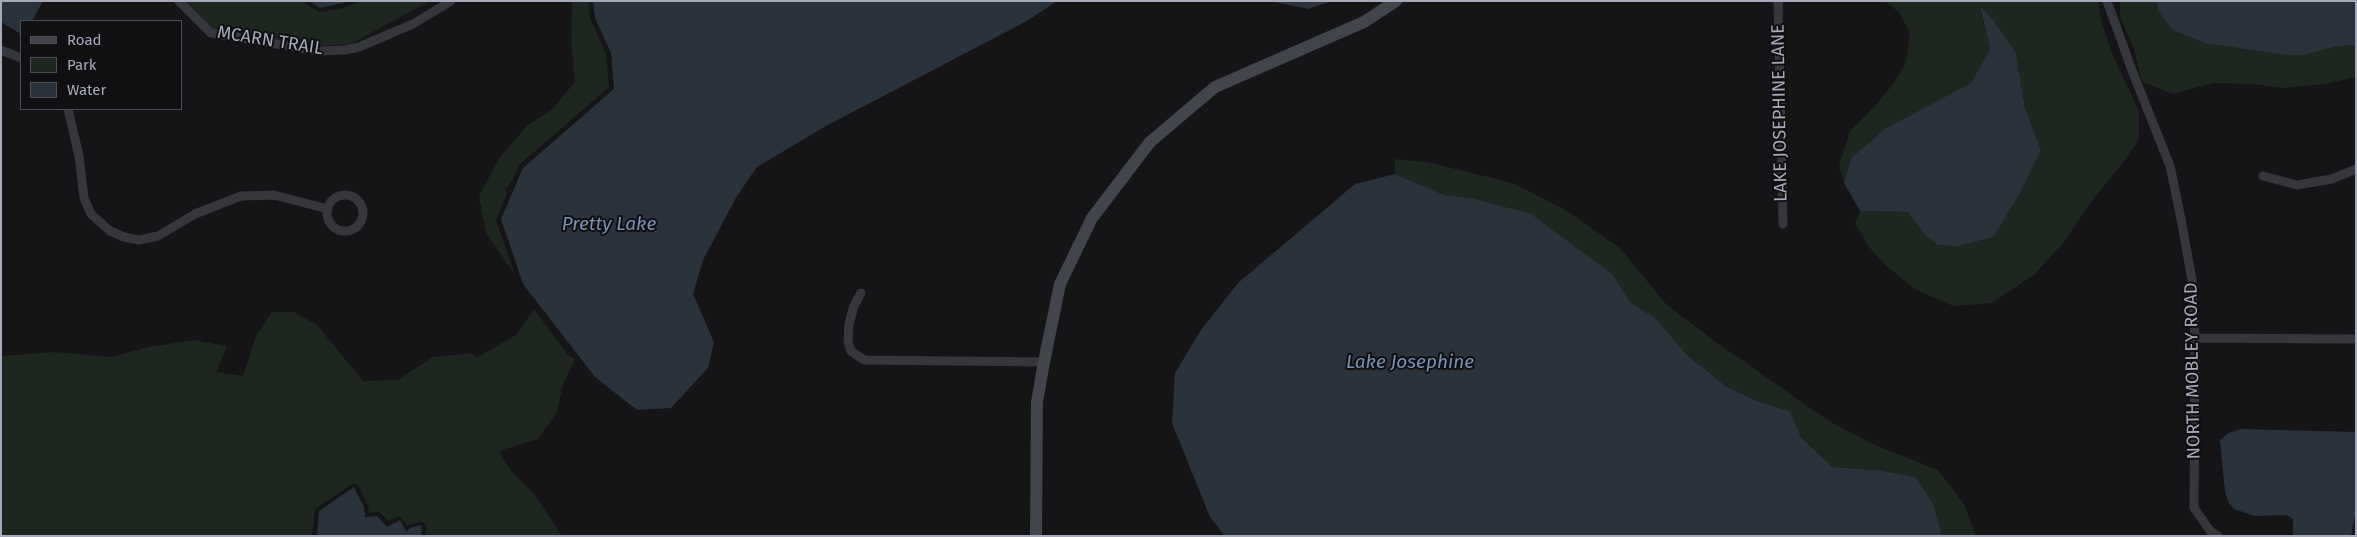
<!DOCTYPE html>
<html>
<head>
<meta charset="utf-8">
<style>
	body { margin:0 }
	#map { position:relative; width:2357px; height:537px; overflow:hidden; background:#151517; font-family:"Fira Sans",sans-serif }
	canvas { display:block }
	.frame { position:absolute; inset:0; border:2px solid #a5a9b9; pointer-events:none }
	.legend { position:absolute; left:20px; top:20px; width:162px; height:90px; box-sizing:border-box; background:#101012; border:1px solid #4c4d55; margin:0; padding:6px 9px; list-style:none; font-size:15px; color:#a5a9b9 }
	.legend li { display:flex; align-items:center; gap:10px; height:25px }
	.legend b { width:25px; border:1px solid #4c4d55 }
</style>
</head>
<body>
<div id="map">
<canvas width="2357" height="537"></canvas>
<div class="frame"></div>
<ul class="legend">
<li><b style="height:6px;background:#43454d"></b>Road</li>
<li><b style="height:14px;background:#1d261f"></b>Park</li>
<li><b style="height:14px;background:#2a323c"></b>Water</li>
</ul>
</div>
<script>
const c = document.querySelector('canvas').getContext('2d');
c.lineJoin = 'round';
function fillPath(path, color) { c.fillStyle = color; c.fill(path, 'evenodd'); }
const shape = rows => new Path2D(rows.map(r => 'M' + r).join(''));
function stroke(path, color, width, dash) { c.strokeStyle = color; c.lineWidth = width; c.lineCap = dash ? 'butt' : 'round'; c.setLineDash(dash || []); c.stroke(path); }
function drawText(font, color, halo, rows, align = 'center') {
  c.font = font + ' "Fira Sans",sans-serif'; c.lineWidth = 4; c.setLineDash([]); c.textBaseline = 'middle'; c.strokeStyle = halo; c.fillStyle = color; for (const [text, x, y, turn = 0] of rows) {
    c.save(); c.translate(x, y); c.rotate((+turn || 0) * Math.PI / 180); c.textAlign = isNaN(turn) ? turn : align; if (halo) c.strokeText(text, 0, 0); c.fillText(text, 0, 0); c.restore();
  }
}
const green = shape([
	[186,1,301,1,319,12,343,8,362,1,430,1,351,44,319,46,213,29],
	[572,1,589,1,590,18,606,54,609,87,519,165,512,181,505,189,507,193,496,220,515,275,486,233,479,196,498,160,527,126,552,109,575,82,571,42],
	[1884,1,2098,1,2101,20,2113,56,2139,111,2139,139,2126,159,2094,198,2063,243,2034,275,1991,303,1953,306,1915,289,1885,265,1868,246,1855,223,1860,211,1908,212,2041,150,2025,108,2016,53,1980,8,1990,49,1971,83,1886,128,1851,158,1844,183,1839,166,1850,131,1875,106,1893,84,1906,62,1910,33,1899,12],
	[2120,1,2356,1,2356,77,2324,84,2283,88,2254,84,2213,83,2173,94,2142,82,2134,49,2120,17],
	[1395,159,1427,162,1513,183,1564,209,1620,248,1665,303,1709,337,1829,421,1875,445,1938,470,1964,504,1976,536,1942,536,1939,526,1876,470,1832,467,1801,437,1790,411,1760,402,1727,387,1687,355,1655,318,1630,302,1613,275,1498,206,1471,198,1444,195,1395,174],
	[534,309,568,355,575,359,563,385,557,412,538,439,499,451,512,472,535,495,562,536,426,536,426,525,422,522,407,525,400,516,388,521,380,512,369,513,368,506,358,485,354,483,315,509,312,536,1,536,1,356,56,352,111,357,149,347,194,340,227,346,216,372,243,376,256,336,272,312,294,312,317,325,363,381,398,380,433,357,472,353,476,358,516,335]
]);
const water = shape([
	[1,1,43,1,32,21,21,21,21,34,1,22],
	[309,1,351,1,320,8],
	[593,1,1057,1,1027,21,826,126,757,167,737,196,703,260,693,294,714,342,708,368,671,408,637,410,595,377,523,284,501,219,523,168,614,89,611,53,595,18],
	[1270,1,1332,1,1308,9],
	[2157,1,2356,1,2356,45,2338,46,2303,55,2286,55,2205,43,2173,30,2158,11],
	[1980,6,1993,20,2016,53,2025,108,2041,150,2019,195,1993,237,1958,246,1938,245,1927,237,1908,212,1860,211,1844,183,1851,158,1886,128,1971,83,1990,49],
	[1395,174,1444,195,1471,198,1531,214,1613,275,1630,302,1655,318,1687,355,1727,387,1760,402,1790,411,1801,437,1832,467,1876,470,1916,477,1933,504,1942,536,1225,536,1210,517,1172,423,1175,373,1201,330,1238,283,1355,184],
	[2241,429,2356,432,2356,510,2351,536,2293,536,2293,519,2287,515,2255,516,2234,509,2228,502,2225,491,2220,440,2229,433],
	[354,487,364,507,365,517,377,516,387,527,400,520,406,531,412,527,421,525,422,536,317,536,319,511]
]);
const street = shape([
	[179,1,211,33,318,51,345,50,359,47,413,24,451,1],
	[1778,1,1783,224],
	[2107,1,2133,73,2170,166,2181,219,2192,280,2195,338,2194,508,2211,532,2218,536],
	[1,50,21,58],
	[68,109,79,156,84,198,91,214,110,231,124,237,139,240,158,236,195,214,241,196,274,195,328,209],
	[2263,176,2297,185,2332,179,2356,169],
	'327 213a18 18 0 1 1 36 0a18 18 0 1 1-36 0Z',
	[861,293,854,306,849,324,848,342,851,351,864,360,1044,362],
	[2195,338,2356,339]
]);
const secondary = shape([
	[1036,536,1037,402,1044,362,1060,284,1092,218,1150,142,1215,87,1364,22,1396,1]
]);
const streetNames = [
	["MCARN TRAIL",270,41,9],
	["LAKE JOSEPHINE LANE",1780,113,-91],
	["NORTH MOBLEY ROAD",2193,371,-91]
];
const waterNames = [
	["Pretty Lake",609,225],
	["Lake Josephine",1410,363]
];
fillPath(green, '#1d261f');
fillPath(water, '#2a323c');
stroke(street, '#36363d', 9);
stroke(secondary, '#43454d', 12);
drawText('18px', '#a5a9b9', '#101012', streetNames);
drawText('italic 19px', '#7993b7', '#101012', waterNames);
</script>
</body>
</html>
